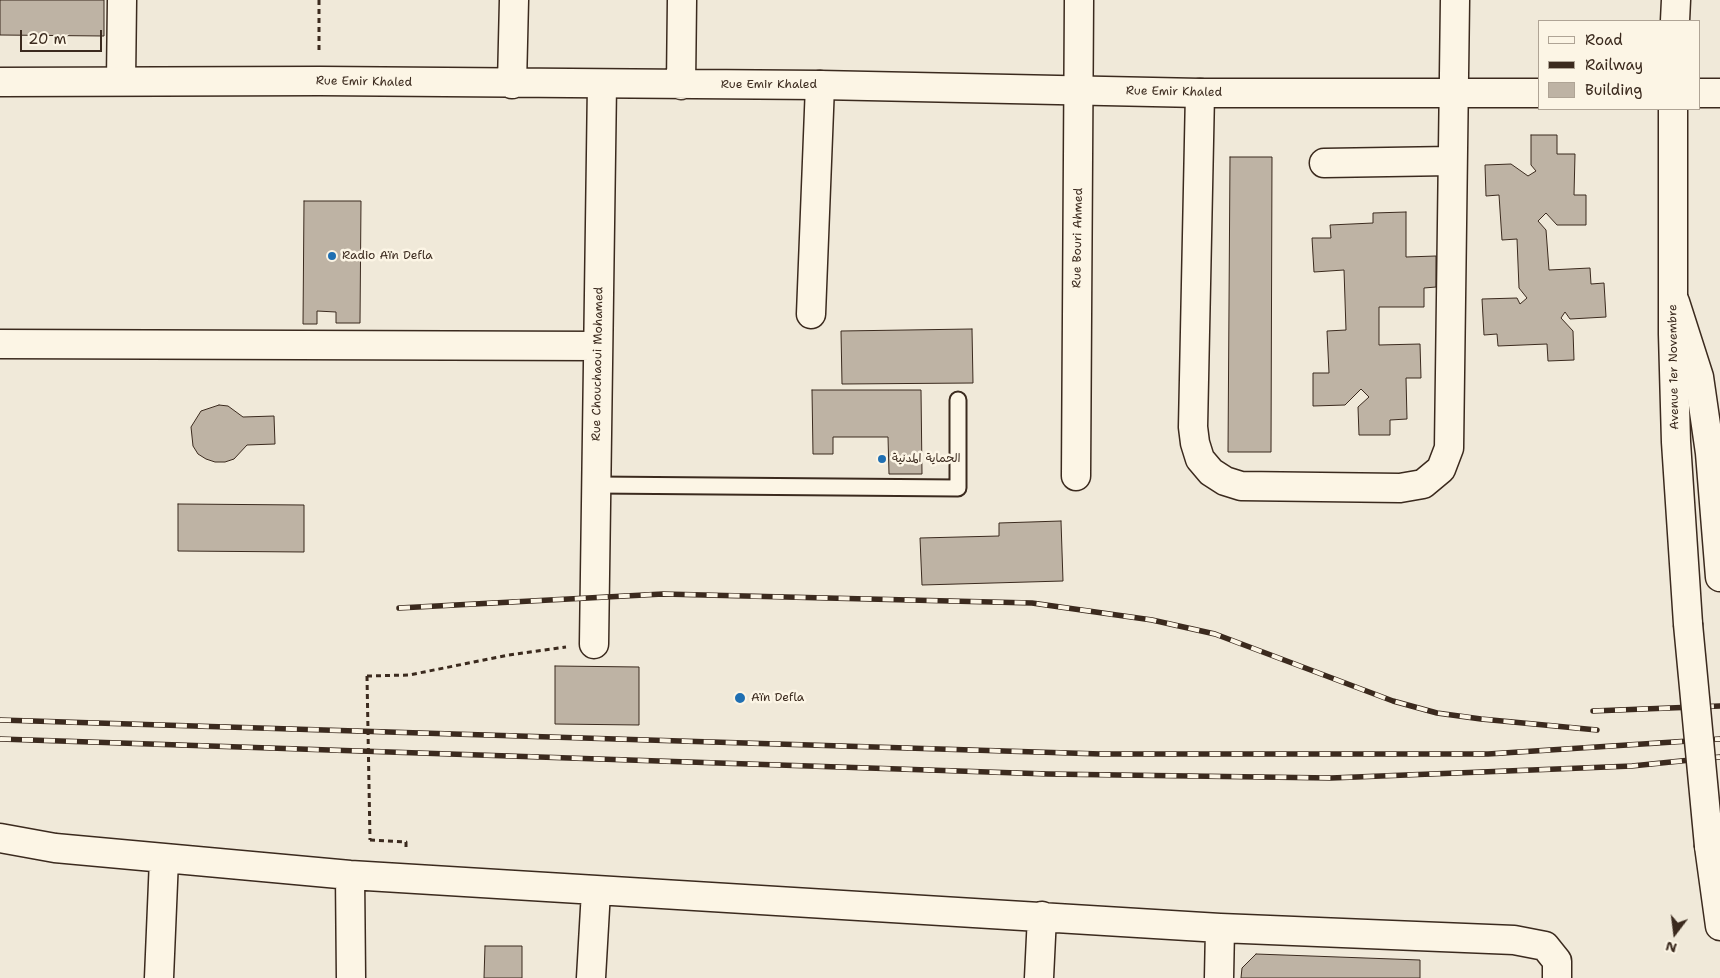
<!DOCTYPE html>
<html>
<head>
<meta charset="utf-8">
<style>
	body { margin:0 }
	#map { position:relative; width:1720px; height:978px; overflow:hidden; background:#f0e9d9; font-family:"Shantell Sans",sans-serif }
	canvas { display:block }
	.legend { position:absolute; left:1538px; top:20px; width:162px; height:90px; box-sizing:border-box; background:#fcf5e5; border:1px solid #afa495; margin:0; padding:6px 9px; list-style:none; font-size:15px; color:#3b2a1e }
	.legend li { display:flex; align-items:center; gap:10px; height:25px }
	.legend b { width:25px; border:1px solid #afa495 }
	.north { position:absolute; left:1650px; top:908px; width:50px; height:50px; -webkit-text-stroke:4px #fcf5e5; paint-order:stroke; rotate:195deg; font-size:14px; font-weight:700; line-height:20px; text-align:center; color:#3b2a1e }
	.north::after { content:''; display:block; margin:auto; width:18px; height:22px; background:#3b2a1e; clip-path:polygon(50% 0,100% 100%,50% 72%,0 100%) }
	.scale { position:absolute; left:20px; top:30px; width:82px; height:22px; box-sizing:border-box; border:2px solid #3b2a1e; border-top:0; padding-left:6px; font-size:15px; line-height:18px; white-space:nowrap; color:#3b2a1e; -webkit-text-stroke:4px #fcf5e5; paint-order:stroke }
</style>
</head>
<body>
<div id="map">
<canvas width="1720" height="978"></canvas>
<ul class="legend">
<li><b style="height:6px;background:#fcf5e5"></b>Road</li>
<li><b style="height:6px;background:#3b2a1e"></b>Railway</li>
<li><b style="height:14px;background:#beb3a4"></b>Building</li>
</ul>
<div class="north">N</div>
<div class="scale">20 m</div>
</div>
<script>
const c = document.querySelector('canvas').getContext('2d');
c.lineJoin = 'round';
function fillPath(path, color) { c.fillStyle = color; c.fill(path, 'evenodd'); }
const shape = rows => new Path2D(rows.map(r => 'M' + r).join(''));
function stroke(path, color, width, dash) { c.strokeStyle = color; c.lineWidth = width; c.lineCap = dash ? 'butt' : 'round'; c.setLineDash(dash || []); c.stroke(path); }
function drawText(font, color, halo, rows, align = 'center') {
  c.font = font + ' "Shantell Sans","Playpen Sans Arabic",sans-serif'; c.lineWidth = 5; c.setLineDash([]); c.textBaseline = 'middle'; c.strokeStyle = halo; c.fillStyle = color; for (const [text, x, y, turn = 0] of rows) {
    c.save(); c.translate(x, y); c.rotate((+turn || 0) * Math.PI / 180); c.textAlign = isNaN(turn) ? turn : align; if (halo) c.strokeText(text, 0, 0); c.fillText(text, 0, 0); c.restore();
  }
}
const building = shape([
	[0,0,104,0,104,36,0,35,0,0],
	[1531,135,1557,135,1557,154,1575,154,1574,195,1586,195,1586,225,1557,225,1546,213,1538,221,1546,230,1549,270,1590,268,1591,284,1604,283,1606,317,1570,319,1565,312,1561,318,1573,331,1574,360,1548,361,1547,344,1498,346,1497,334,1484,335,1482,299,1517,298,1520,304,1527,298,1519,288,1517,239,1502,240,1499,195,1486,196,1485,165,1511,164,1528,176,1536,171,1531,165,1531,135],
	[1230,157,1272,157,1271,452,1228,452,1230,157],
	[304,201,361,201,360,323,336,323,336,312,317,311,317,324,303,324,304,201],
	[1406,212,1406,257,1436,256,1436,287,1424,288,1424,307,1379,307,1379,345,1420,344,1421,378,1406,378,1407,419,1390,420,1390,435,1359,435,1358,407,1369,397,1361,389,1345,405,1313,406,1313,373,1329,373,1327,331,1346,330,1344,270,1314,272,1312,238,1331,238,1330,225,1373,223,1373,213,1406,212],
	[972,329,973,383,842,384,841,331,972,329],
	[812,390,921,390,922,474,889,474,888,437,833,437,833,454,813,454,812,390],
	[219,405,228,406,243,417,274,416,275,444,247,445,234,459,225,462,215,462,206,459,198,454,193,446,191,427,201,411,219,405],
	[178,504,304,505,304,552,178,551,178,504],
	[1061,521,1063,581,922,585,920,538,999,536,999,523,1061,521],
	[555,666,639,667,639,725,555,724,555,666],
	[485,946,522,946,522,978,484,978,485,946],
	[1256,954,1420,960,1420,978,1241,978,1242,968,1256,954]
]);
const path = shape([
	[319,0,319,53],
	[367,676,409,675,509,655,566,647],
	[370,840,406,842,406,850]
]);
const service = shape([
	[596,485,958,488,958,400]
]);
const minor = shape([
	[121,81,122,0],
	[1200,93,1193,427,1195,443,1200,459,1211,472,1225,481,1241,486,1400,488,1423,484,1441,469,1449,448,1455,0],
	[1324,163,1451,161],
	[1675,302,1699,377,1710,453,1720,577],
	[811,314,820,85],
	[0,344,598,346],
	[1076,476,1079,0],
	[594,644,602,84],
	[0,838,55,848,350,875,1220,928,1514,940,1545,946,1557,961,1557,978],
	[350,875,351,978],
	[159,978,164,859],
	[591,978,596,891],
	[1039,978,1042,916],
	[1219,978,1220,928]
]);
const tertiary = shape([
	[0,82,320,81,820,85,1200,93,1539,93],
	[512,84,514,0],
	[681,85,682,0],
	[1699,93,1720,93]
]);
const secondary = shape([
	[1675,21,1676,0],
	[1673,109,1673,334,1676,442,1688,624],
	[1709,846,1720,926]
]);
const rail = shape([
	[399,608,663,594,1032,603,1152,620,1215,634,1393,701,1437,713,1481,719,1597,730],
	[1593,711,1720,706],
	[0,720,1101,754,1488,754,1720,739],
	[0,739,1048,774,1331,778,1632,766,1720,757]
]);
const pathBridge = shape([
	[367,676,370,840]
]);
const secondaryBridge = shape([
	[1688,624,1709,846]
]);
const markers = [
	[332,256,5,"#1f6fb2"],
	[882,459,5,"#1f6fb2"],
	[740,698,6,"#1f6fb2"]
];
const streetNames = [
	["Rue Emir Khaled",364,82,1],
	["Rue Emir Khaled",769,85],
	["Rue Emir Khaled",1174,92,1],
	["Rue Bouri Ahmed",1078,238,-89],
	["Rue Chouchaoui Mohamed",598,364,-89],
	["Avenue 1er Novembre",1674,367,-91]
];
const poiNames = [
	["Radio Aïn Defla",342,256],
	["الحماية المدنية",892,459],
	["Aïn Defla",751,698]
];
fillPath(building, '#beb3a4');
stroke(building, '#3b2a1e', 1);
stroke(service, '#3b2a1e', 19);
stroke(minor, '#3b2a1e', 31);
stroke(tertiary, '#3b2a1e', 31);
stroke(secondary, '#3b2a1e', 31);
stroke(path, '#3b2a1e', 3, [5, 4]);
stroke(service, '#fcf5e5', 15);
stroke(minor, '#fcf5e5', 28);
stroke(tertiary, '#fcf5e5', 28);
stroke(secondary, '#fcf5e5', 28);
stroke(rail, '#3b2a1e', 5.5);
stroke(rail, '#fcf5e5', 4, [11]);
stroke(secondaryBridge, '#3b2a1e', 31, []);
stroke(pathBridge, '#3b2a1e', 3, [5, 4]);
stroke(secondaryBridge, '#fcf5e5', 28);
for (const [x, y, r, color] of markers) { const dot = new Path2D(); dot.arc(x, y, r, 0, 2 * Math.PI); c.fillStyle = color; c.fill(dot); stroke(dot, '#fcf5e5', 2); }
drawText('12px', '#3b2a1e', '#fcf5e5', streetNames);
drawText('12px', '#3b2a1e', '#fcf5e5', poiNames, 'left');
</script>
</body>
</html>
